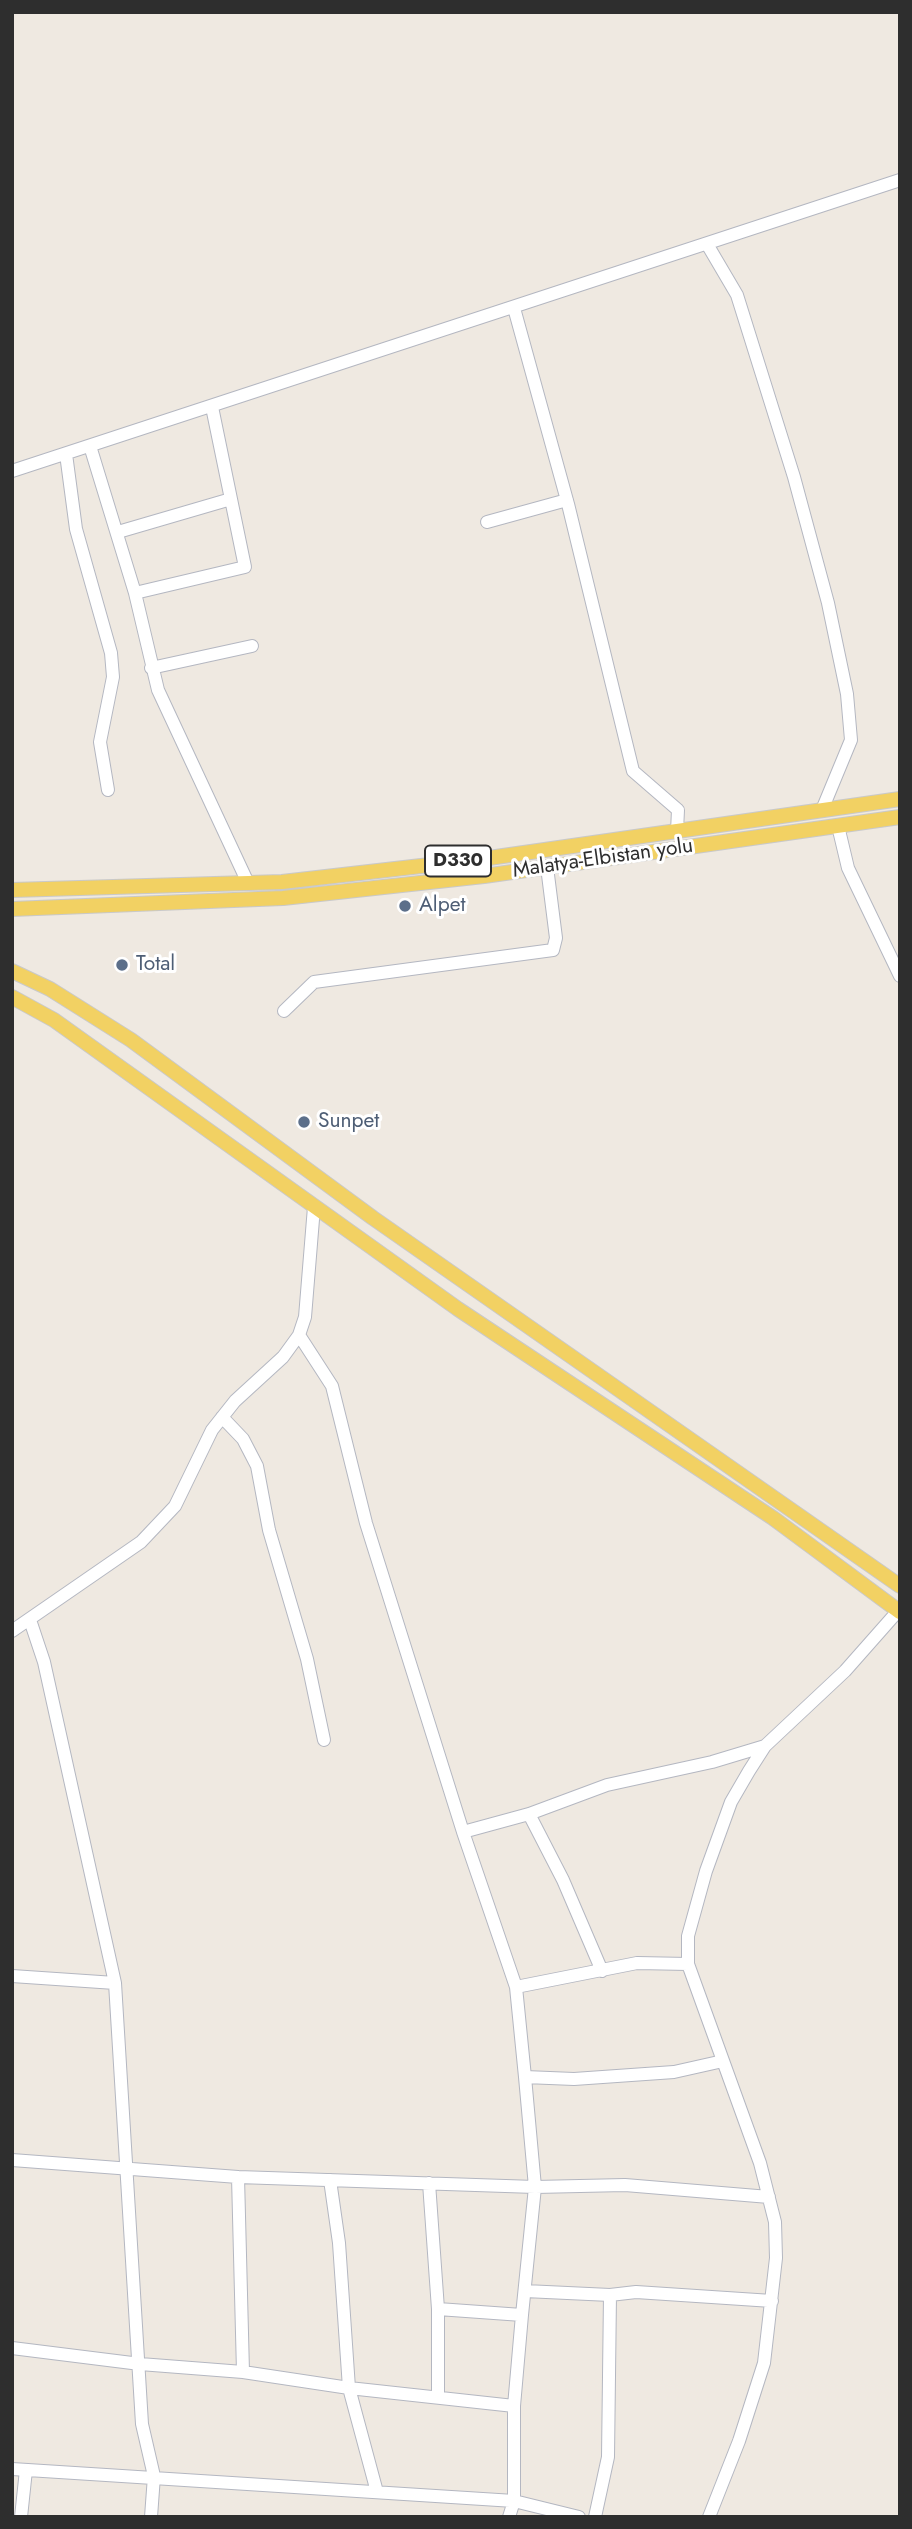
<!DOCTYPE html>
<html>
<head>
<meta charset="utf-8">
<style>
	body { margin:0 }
	#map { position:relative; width:912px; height:2529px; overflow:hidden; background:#efe9e1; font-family:Jost,sans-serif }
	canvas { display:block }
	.frame { position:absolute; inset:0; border:14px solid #2e2e2e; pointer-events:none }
</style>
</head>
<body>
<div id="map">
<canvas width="912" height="2529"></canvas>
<div class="frame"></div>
</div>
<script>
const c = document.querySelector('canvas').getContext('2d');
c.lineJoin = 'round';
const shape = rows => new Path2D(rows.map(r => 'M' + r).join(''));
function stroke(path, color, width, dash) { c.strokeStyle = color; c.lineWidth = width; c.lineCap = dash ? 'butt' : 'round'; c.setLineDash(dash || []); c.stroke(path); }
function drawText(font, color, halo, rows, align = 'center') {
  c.font = font + ' Jost,sans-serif'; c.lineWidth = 6; c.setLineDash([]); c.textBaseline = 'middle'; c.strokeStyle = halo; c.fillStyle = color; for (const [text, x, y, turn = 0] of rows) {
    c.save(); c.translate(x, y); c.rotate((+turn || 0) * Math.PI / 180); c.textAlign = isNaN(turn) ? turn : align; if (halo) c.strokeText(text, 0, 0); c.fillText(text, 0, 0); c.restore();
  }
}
const minor = shape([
	[707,244,737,295,794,477,828,603,847,694,851,740,822,810],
	[514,308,568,504,633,771,678,810,677,831],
	[90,446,135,593,158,690,248,883],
	[66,454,76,529,111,653,113,677,100,742,108,790],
	[12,471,900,180],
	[487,522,567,500],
	[118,532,231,499],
	[135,593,245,567,212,407],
	[151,668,252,646],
	[838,826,848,868,900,976],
	[284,1011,314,982,553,950,556,938,547,867],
	[299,1335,332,1386,366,1523,463,1832,516,1987,637,1963,688,1964],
	[222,1417,243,1439,257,1466,269,1530,307,1659,324,1740],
	[30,1620,44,1662,115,1983,142,2424,154,2476,151,2517],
	[12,1631,141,1542,175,1506,212,1430,235,1401,283,1357,299,1335,305,1317,314,1207],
	[529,1814,563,1880,602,1971],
	[463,1832,529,1814,607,1785,712,1762,765,1746],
	[12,1976,115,1983],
	[516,1987,525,2077,574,2079,674,2072,723,2061],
	[12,2160,238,2177,243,2372],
	[238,2177,535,2187,625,2185,769,2197],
	[330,2180,339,2243,349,2388,377,2492],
	[429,2183,438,2309,438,2397],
	[525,2291,610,2295],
	[438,2309,522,2315,514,2406,514,2501,509,2517],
	[522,2315,535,2187,525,2077],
	[12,2348,140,2364,243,2372,349,2388,514,2406],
	[12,2469,514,2501,579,2517],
	[21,2517,26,2470],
	[595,2517,608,2457,610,2295,636,2292,772,2301],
	[709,2517,739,2441,764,2363,776,2258,775,2222,760,2163,688,1964,688,1936,706,1871,731,1802,749,1771,765,1746,845,1671,898,1611]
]);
const major = shape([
	[12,890,282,882,482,859,900,799],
	[12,909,283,898,484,876,900,817],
	[12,971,50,989,131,1040,373,1218,900,1586],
	[12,997,54,1020,458,1309,773,1518,900,1612]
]);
const markers = [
	[405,906,7,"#5c6f8a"],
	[122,965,7,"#5c6f8a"],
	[304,1122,7,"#5c6f8a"]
];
const shields = [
	[458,861,66]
];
const shieldNames = [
	["D330",458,861]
];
const streetNames = [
	["Malatya-Elbistan yolu",603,859,-8]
];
const serviceNames = [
	["Alpet",419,906],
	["Total",136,965],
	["Sunpet",318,1122]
];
stroke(minor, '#b4b7c1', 14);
stroke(major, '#c9c9c9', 16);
stroke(minor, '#fff', 12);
stroke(major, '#f2d163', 14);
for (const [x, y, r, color] of markers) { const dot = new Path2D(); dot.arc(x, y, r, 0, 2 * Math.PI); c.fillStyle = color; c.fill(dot); stroke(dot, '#fff', 2.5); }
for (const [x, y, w] of shields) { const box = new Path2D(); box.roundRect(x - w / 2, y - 15.5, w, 31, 5); c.fillStyle = '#fff'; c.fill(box); stroke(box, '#2e2e2e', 2); }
drawText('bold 19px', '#2e2e2e', null, shieldNames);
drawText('21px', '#2e2e2e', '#fff', streetNames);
drawText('21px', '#4e5e75', '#fff', serviceNames, 'left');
</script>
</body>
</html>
